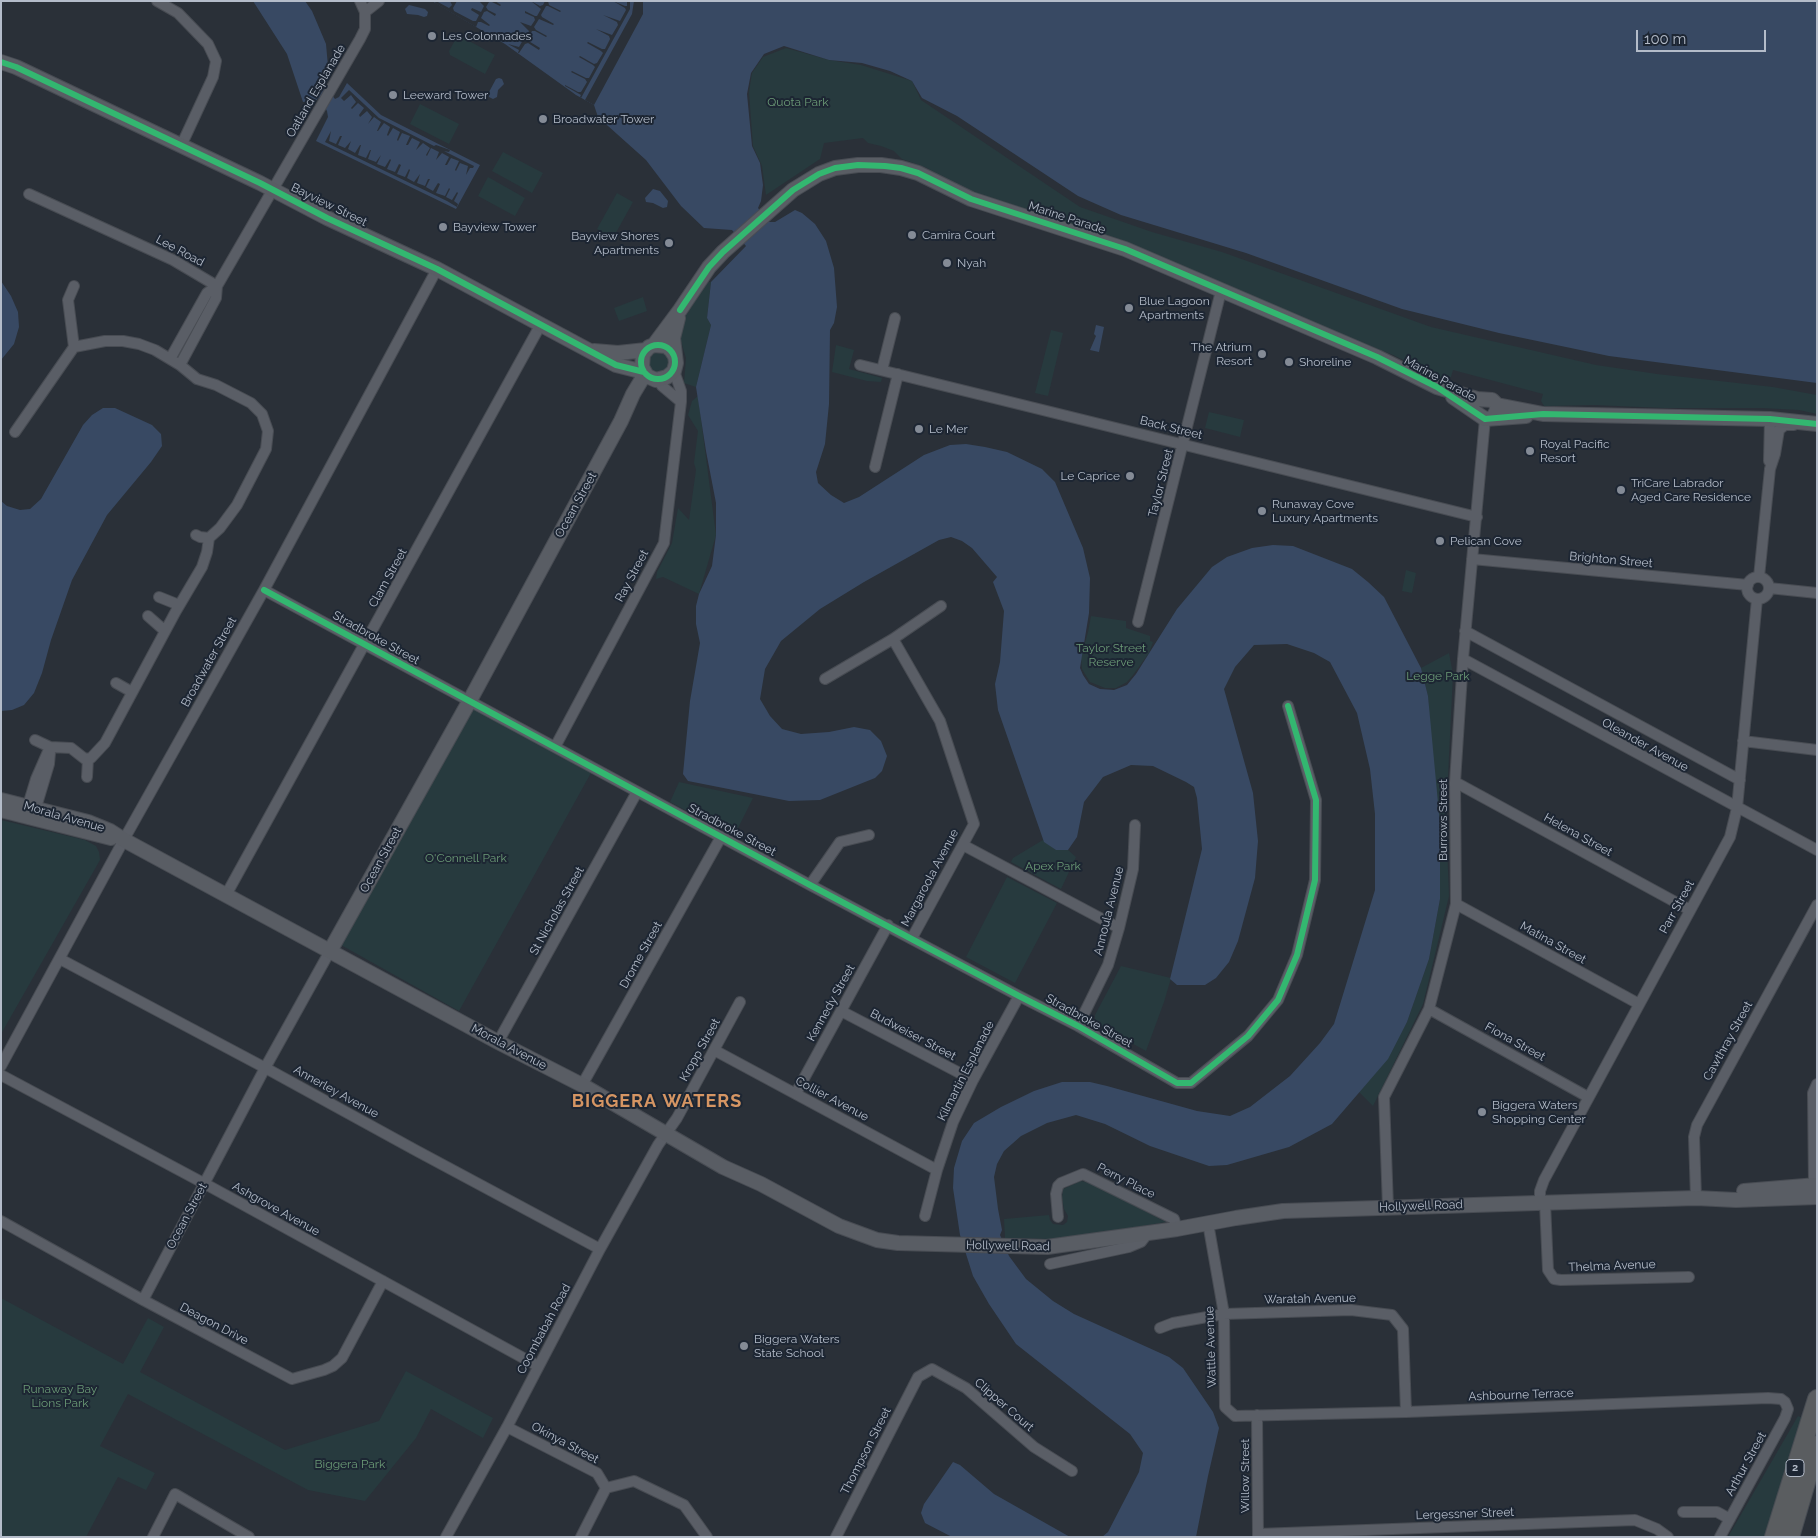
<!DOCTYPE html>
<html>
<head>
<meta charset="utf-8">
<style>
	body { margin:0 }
	#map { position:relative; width:1818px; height:1538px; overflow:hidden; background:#2a3038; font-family:Raleway,sans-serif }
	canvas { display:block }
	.frame { position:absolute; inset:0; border:2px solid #b4bcc9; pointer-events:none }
	.scale { position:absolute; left:1636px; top:30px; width:130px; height:22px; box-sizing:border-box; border:2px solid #b4bcc9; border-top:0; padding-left:6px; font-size:15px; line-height:18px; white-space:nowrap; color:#b4bcc9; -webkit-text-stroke:4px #1d2633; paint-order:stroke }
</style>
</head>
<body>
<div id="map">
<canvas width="1818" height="1538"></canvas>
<div class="frame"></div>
<div class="scale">100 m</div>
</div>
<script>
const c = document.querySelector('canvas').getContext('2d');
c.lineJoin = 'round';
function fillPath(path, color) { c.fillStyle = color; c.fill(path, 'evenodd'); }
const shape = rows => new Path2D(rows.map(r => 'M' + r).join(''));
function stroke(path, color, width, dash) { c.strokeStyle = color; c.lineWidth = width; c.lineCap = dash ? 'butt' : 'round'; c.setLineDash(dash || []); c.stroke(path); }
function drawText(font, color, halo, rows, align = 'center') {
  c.font = font + ' Raleway,sans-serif'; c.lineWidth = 4; c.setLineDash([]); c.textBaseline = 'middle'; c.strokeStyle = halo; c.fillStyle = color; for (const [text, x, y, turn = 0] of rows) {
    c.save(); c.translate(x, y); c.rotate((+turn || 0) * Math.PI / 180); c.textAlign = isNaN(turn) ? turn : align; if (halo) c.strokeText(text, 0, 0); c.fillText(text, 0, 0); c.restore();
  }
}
const green = shape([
	[458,35,495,55,485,74,450,55,449,51],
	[786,48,829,60,861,65,912,81,921,100,1080,207,1152,232,1222,252,1431,327,1596,365,1657,374,1773,387,1817,395,1817,414,1799,410,1762,408,1664,408,1594,405,1549,406,1544,406,1541,401,1543,394,1453,370,1451,377,1442,379,1393,355,1222,287,988,201,950,183,927,168,902,159,894,151,881,146,868,143,863,138,824,143,820,159,766,195,762,166,753,146,749,92,752,73,763,57],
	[420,104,459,124,449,144,410,124],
	[503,152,543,173,532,193,492,171],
	[488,177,525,198,515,216,478,196],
	[617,193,633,202,613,238,597,229],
	[708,282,711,282,707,318,711,325,696,387,684,383,686,358,680,338,681,328,686,315],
	[643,297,647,311,619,321,614,308],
	[1051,330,1063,333,1048,396,1035,393],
	[836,345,854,350,849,369,882,378,881,382,867,381,832,372],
	'647 362a11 11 0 1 1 22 0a11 11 0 1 1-22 0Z',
	[698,396,716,535,699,594,663,577,656,579,657,572,672,543,678,508,689,520,696,470,694,463,698,431,688,415,692,401],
	[1209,412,1244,420,1240,437,1205,428],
	[1406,570,1416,573,1412,593,1402,591],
	[1091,616,1126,621,1126,628,1150,636,1150,641,1153,642,1149,653,1133,675,1127,682,1116,688,1105,688,1090,682,1082,669,1081,658,1088,632],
	[1449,653,1453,674,1446,818,1449,896,1423,1004,1373,1106,1359,1092,1377,1071,1407,1022,1429,959,1440,899,1428,696,1421,668],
	[474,706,592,771,459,1011,341,945],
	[679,782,753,798,734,836,670,802],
	[1,820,85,840,96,846,99,852,100,860,1,1034],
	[1043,840,1056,850,1068,850,1076,857,1061,889,1011,862,1013,858],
	[1007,877,1057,903,1015,983,966,957],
	[1121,966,1171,978,1164,1002,1146,1051,1097,1024,1095,1020,1095,1015],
	[1081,1181,1090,1183,1166,1222,1081,1236,1051,1239,1005,1238,1004,1219,1049,1215,1050,1220,1053,1224,1063,1225,1067,1222,1068,1216,1064,1209,1062,1198,1063,1189],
	[1,1298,123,1364,148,1318,164,1327,140,1372,285,1450,379,1421,406,1371,493,1418,483,1438,431,1409,416,1438,365,1501,308,1490,128,1394,100,1446,155,1473,146,1490,118,1477,86,1537,1,1537],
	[1798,1416,1805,1419,1765,1537,1728,1537]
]);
const water = shape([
	[253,1,305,1,312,11,326,44,329,77,325,86,335,99,339,97,347,83,381,115,480,165,456,209,316,141,328,117,327,111,319,98,315,101,303,102,287,54],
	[432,1,1817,1,1817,383,1609,356,1499,333,1402,309,1246,253,1121,215,1078,196,957,116,922,98,912,81,890,71,862,63,829,60,784,46,764,54,751,73,747,94,752,146,760,163,763,185,761,201,758,208,769,222,775,222,795,210,802,213,815,224,826,241,834,268,837,307,834,323,830,330,829,404,825,444,816,472,818,483,831,495,844,503,859,497,924,455,950,445,966,444,985,447,1007,452,1042,469,1055,482,1083,548,1090,578,1089,613,1080,668,1083,675,1089,684,1100,689,1114,690,1127,685,1136,674,1177,609,1212,567,1227,557,1252,548,1273,545,1293,546,1352,569,1368,582,1384,597,1421,668,1428,696,1440,824,1440,899,1429,959,1407,1022,1388,1059,1332,1124,1289,1147,1227,1165,1209,1166,1150,1146,1105,1124,1076,1115,1047,1123,1021,1136,1004,1151,997,1164,994,1177,998,1209,1002,1230,1000,1235,1009,1256,1026,1279,1053,1301,1074,1314,1169,1357,1183,1368,1213,1412,1219,1428,1208,1476,1196,1537,1102,1537,1108,1532,1139,1472,1143,1453,1130,1434,1016,1344,989,1304,973,1276,960,1235,953,1188,954,1168,962,1141,974,1123,1001,1107,1034,1091,1062,1082,1090,1082,1107,1086,1197,1111,1230,1116,1250,1107,1290,1076,1320,1043,1334,1024,1375,890,1375,814,1370,769,1357,713,1330,662,1314,653,1287,644,1254,645,1235,667,1224,689,1253,793,1258,841,1255,878,1238,941,1229,962,1216,978,1205,985,1177,985,1170,979,1202,849,1197,798,1194,787,1186,782,1153,766,1131,765,1103,777,1084,802,1077,837,1068,850,1056,850,1044,842,998,710,995,684,1000,662,1004,611,993,582,997,577,972,548,962,541,951,537,939,540,864,582,820,609,781,641,765,669,760,699,770,716,782,729,801,734,829,732,854,727,870,730,881,741,887,756,882,771,875,778,820,800,789,801,688,781,683,774,690,701,700,643,696,624,696,606,699,594,712,566,716,535,716,503,706,451,696,387,711,325,707,318,711,282,746,246,732,230,704,228,681,206,646,160,598,117,594,105,576,95,505,44],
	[409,5,425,9,428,12,427,16,424,17,418,15,407,14,405,9],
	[499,78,502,79,504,84,498,90,497,97,493,99,489,97,489,92,496,79],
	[653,189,660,191,668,201,667,207,663,208,653,203,646,202,645,198],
	[1,281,11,296,18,312,19,327,14,344,1,360],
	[1096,325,1104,327,1099,352,1090,350,1096,336,1094,334],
	[103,408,115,408,152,425,161,434,162,446,151,462,107,515,72,580,51,640,42,673,34,693,24,705,12,710,1,711,1,501,7,506,20,510,30,509,41,499,83,425,92,415],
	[953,1462,960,1465,994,1494,1070,1537,952,1537,925,1523,921,1513,924,1504]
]);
const pier = shape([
	[436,1,449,8,452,5,450,1,457,1,453,8,454,11,473,21,476,21,479,15,471,10,472,8,481,12,484,6,479,1,495,1,501,5,500,6,492,2,489,2,486,7,488,10,496,14,495,16,487,11,484,12,481,18,490,25,489,26,481,22,478,22,476,27,435,3],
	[531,1,540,6,543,5,545,1,548,1,549,5,561,11,560,12,548,6,546,6,541,15,542,17,554,24,553,25,539,19,534,27,536,30,547,36,546,37,535,31,532,31,527,40,540,48,539,50,528,43,525,44,519,53,518,53,519,50,508,44,519,47,523,40,513,34,526,37,529,31,520,22,531,26,535,20,534,17,525,13,525,11,535,16,537,16,541,9],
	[613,1,625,6,627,6,627,1,630,1,630,9,581,98,580,97,581,95,565,86,565,85,578,92,581,92,587,82,585,79,571,72,572,71,586,78,589,78,595,67,593,65,579,57,580,56,594,64,597,63,603,53,601,51,587,43,588,42,602,49,605,49,610,39,609,36,596,29,612,35,618,25,617,22,603,15,620,21,626,10,625,8],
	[634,1,643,1,643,14,594,105,585,100,632,14],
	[349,90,379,118,434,146,436,145,450,150,449,152,444,151,474,166,473,168,470,168,466,175,468,166,460,163,456,171,455,170,459,161,451,158,447,165,445,165,449,157,442,153,436,160,439,152,431,148,427,156,426,155,430,148,423,143,416,150,420,142,412,138,408,145,406,145,410,136,402,133,398,141,397,140,400,132,393,128,388,136,387,135,390,127,384,123,378,131,377,131,381,122,374,117,368,124,372,117,367,111,360,117,359,115,364,108,358,103,352,109,351,108,356,102,351,95,344,101,341,98],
	[331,131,329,141,336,144,340,136,342,136,338,145,345,148,351,141,348,149,355,153,360,145,361,145,358,155,366,158,370,150,371,150,368,159,376,162,381,155,377,164,385,167,390,159,391,160,387,169,395,172,399,164,401,165,397,174,405,177,409,169,410,170,407,178,414,182,420,174,417,183,425,186,428,179,430,179,426,187,433,191,438,183,440,184,436,193,445,196,449,188,450,189,446,197,452,200,457,192,458,193,454,201,458,204,457,207,447,201,325,142]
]);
const street = shape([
	[157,1,178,13,208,44,216,61,213,77,181,146],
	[365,12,379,1],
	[29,194,173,260,217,286],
	[74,286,68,300,74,347],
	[170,359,207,293,217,286],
	[180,365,216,298,217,286,360,39,365,29,365,12,360,1],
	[860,365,1477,517],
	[882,370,895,318],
	[659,380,662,386,681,402],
	[15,432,74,347,105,341,123,341,139,344,155,350,180,365,197,379,216,385,251,403,262,414,268,431,266,449,237,505,220,528,209,538,200,537,196,535],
	[1769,461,1770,419],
	[875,467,898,374],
	[1472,559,1748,585],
	[1759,577,1770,469,1775,454,1779,430,1785,425,1794,425],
	'1747 588a11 11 0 1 1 22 0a11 11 0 1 1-22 0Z',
	[1769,588,1817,593],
	[264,590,810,885,1019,996,1078,1026,1177,1083,1191,1083,1248,1036,1278,1000,1297,955,1315,880,1316,800,1288,706],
	[159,597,179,605],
	[148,616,165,631],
	[1138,622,1221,291],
	[1465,631,1740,780],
	[893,639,940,721,974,824,912,938],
	[1463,659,1817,850],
	[825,679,893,639,941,606],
	[116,683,132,692],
	[35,740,50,747,71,748,85,759,91,758,105,743,176,611,202,567,207,552,209,538],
	[1743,741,1817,750],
	[555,747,664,543,681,402,681,391,674,371],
	[87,777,88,759],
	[1455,782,1690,910],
	[26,812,36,779,50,747],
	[34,814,49,764,50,753],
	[963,845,1119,928],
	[810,885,840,842,869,835],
	[226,895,541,324],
	[1456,904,1639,1004],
	[60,959,271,1071,417,1151,600,1249],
	[1429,1009,1588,1097],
	[841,1011,973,1080],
	[1078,1026,1108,965,1119,928,1133,869,1135,825],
	[498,1042,637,792],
	[714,1050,937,1170],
	[1,1066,127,834,264,590,437,269],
	[1,1075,209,1186,538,1366],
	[582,1085,721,837],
	[796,1093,888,925],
	[1814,1185,1813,1093,1817,1084],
	[1696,1198,1694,1137,1697,1125,1817,905],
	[1540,1203,1540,1191,1544,1180,1730,837,1737,808,1757,599],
	[1545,1203,1548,1270,1554,1279,1561,1280,1689,1277],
	[1388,1207,1384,1097,1429,1009,1456,904,1455,782,1463,659,1485,419],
	[925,1216,937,1170,953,1122,973,1080,1019,996],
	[1058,1217,1056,1194,1058,1186,1061,1183,1083,1174,1174,1219,1177,1229],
	[1,1221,143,1300,292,1379,324,1370,333,1366,342,1358,383,1281],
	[1208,1223,1224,1314,1225,1407,1235,1416,1406,1412,1768,1398,1781,1399,1785,1402,1788,1409,1785,1418,1720,1537],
	[1050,1264,1129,1247,1141,1242,1148,1233],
	[143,1300,265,1068,330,951],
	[1160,1328,1173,1323,1224,1314,1351,1310,1392,1315,1403,1329,1406,1412],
	[1257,1415,1258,1537],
	[507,1427,597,1473,606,1488],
	[1683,1512,1717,1512,1730,1519],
	[1258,1534,1635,1520,1657,1529,1668,1537],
	[153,1537,175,1494,249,1537],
	[446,1537,507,1427,600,1249,658,1145,677,1118,740,1002],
	[581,1537,606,1488,634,1481,684,1505,707,1537],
	[836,1537,918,1377,932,1369,966,1388,1034,1447,1072,1471]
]);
const secondary = shape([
	[1,62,16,67,260,183,327,218,437,269,616,365,644,372],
	[654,345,680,310,709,267,723,252,793,190,819,174,835,168,858,165,881,165,901,168,918,173,971,199,1125,249,1377,357,1437,387,1477,399,1492,400,1497,405,1497,410,1493,418],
	[594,351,618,353,646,350],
	[675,356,671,350,666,346,654,345,649,347,643,354,642,367,647,376,656,380,667,377,674,371,676,363,673,338,678,318],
	[1453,397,1485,419,1526,416],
	[1497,405,1543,414,1770,419,1817,424],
	[1,800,88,822,110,831,124,840,498,1042,582,1085,723,1167,761,1184,839,1226,877,1240,898,1243,1047,1247,1177,1229,1236,1218,1283,1211,1696,1198,1736,1200,1817,1197],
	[1,810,111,838],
	[330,951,469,702,621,421,633,394,645,374],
	[1744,1191,1817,1185]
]);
const highway = shape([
	[1774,1537,1817,1399],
	[1790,1537,1817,1445]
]);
const cycleway = shape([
	[1,62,16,67,260,183,327,218,437,269,616,365,644,372],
	[680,310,709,267,723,252,793,190,819,174,835,168,858,165,885,166,901,168,918,173,971,199,1125,249,1377,357,1437,387,1485,419,1543,414,1770,419,1817,424],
	'641 362a17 17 0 1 1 34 0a17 17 0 1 1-34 0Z',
	[264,590,810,885,1019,996,1078,1026,1177,1083,1191,1083,1248,1036,1278,1000,1297,955,1315,880,1316,800,1288,706]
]);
const markers = [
	[432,36,5,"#848b96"],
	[393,95,5,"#848b96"],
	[543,119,5,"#848b96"],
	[443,227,5,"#848b96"],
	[912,235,5,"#848b96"],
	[669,243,5,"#848b96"],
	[947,263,5,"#848b96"],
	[1129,308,5,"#848b96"],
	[1262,354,5,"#848b96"],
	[1289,362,5,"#848b96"],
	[919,429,5,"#848b96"],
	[1530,451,5,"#848b96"],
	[1130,476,5,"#848b96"],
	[1621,490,5,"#848b96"],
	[1262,511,5,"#848b96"],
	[1440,541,5,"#848b96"],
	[1482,1112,5,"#848b96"],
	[744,1346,5,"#848b96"]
];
const shields = [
	[1795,1468,18]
];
const shieldNames = [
	["2",1795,1468]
];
const poiNames = [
	["Les Colonnades",442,36],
	["Leeward Tower",403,95],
	["Broadwater Tower",553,119],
	["Bayview Tower",453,227],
	["Camira Court",922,235],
	["Bayview Shores",659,236,"right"],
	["Apartments",659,250,"right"],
	["Nyah",957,263],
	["Blue Lagoon",1139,301],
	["Apartments",1139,315],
	["The Atrium",1252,347,"right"],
	["Resort",1252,361,"right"],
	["Shoreline",1299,362],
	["Le Mer",929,429],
	["Royal Pacific",1540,444],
	["Resort",1540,458],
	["Le Caprice",1120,476,"right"],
	["TriCare Labrador",1631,483],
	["Aged Care Residence",1631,497],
	["Runaway Cove",1272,504],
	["Luxury Apartments",1272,518],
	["Pelican Cove",1450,541],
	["Biggera Waters",1492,1105],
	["Shopping Center",1492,1119],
	["Biggera Waters",754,1339],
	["State School",754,1353]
];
const streetNames = [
	["Oatland Esplanade",316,91,-60],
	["Bayview Street",329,205,26],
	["Marine Parade",1067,218,18],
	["Lee Road",180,251,28],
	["Marine Parade",1440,379,29],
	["Back Street",1171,428,14],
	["Taylor Street",1161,483,-76],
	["Ocean Street",576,505,-61],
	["Brighton Street",1611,560,5],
	["Ray Street",632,576,-62],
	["Clam Street",388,578,-61],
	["Stradbroke Street",376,638,29],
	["Broadwater Street",209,662,-61],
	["Oleander Avenue",1645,745,29],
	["Morala Avenue",64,817,16],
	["Burrows Street",1443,820,-90],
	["Stradbroke Street",732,830,28],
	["Helena Street",1578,835,29],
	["Ocean Street",381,860,-61],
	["Margaroola Avenue",930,878,-62],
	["Parr Street",1677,907,-61],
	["St Nicholas Street",557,911,-61],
	["Annoula Avenue",1109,911,-76],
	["Matina Street",1553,943,29],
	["Drome Street",641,955,-61],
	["Kennedy Street",831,1003,-61],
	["Stradbroke Street",1089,1021,29],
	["Budweiser Street",913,1035,28],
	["Cawthray Street",1728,1041,-61],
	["Fiona Street",1515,1042,29],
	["Morala Avenue",509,1047,28],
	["Kropp Street",700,1050,-61],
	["Kilmartin Esplanade",966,1071,-63],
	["Annerley Avenue",336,1092,29],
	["Collier Avenue",832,1099,28],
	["Perry Place",1126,1181,27],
	["Hollywell Road",1421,1206,-2],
	["Ashgrove Avenue",276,1209,29],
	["Ocean Street",187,1216,-62],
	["Hollywell Road",1008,1246,1],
	["Thelma Avenue",1612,1266,-2],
	["Waratah Avenue",1310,1299,-1],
	["Deagon Drive",214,1324,28],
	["Coombabah Road",544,1329,-62],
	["Wattle Avenue",1211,1347,-92],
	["Ashbourne Terrace",1521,1395,-2],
	["Clipper Court",1004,1405,41],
	["Okinya Street",565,1443,28],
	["Thompson Street",866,1451,-63],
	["Arthur Street",1746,1464,-61],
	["Willow Street",1245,1476,-90],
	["Lergessner Street",1465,1514,-2]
];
const parkNames = [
	["Quota Park",798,102],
	["Taylor Street",1111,648],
	["Reserve",1111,662],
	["Legge Park",1438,676],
	["O'Connell Park",466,858],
	["Apex Park",1053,866],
	["Runaway Bay",60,1389],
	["Lions Park",60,1403],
	["Biggera Park",350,1464]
];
const districtNames = [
	["BIGGERA WATERS",657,1102]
];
fillPath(green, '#273a3e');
fillPath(water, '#384963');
fillPath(pier, '#2a3038');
stroke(street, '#484c53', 12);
stroke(secondary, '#484c53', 16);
stroke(highway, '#474c53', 20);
stroke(street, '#5a5e66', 10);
stroke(secondary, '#595d64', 14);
stroke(highway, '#5a5d60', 18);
stroke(cycleway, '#33b770', 6);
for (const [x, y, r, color] of markers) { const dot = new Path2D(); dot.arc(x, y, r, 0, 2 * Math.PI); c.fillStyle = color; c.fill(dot); stroke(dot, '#1d2633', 2); }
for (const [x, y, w] of shields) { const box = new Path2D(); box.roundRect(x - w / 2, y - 8.5, w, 17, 4); c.fillStyle = '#1d2633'; c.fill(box); stroke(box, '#b4bcc9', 1); }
drawText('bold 11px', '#b4bcc9', null, shieldNames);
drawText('12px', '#b4bcc9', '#1d2633', poiNames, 'left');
drawText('12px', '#b4bcc9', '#1d2633', streetNames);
drawText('12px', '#6b9a76', '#1d2633', parkNames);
c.letterSpacing = '1px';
drawText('bold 18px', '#d59563', '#1d2633', districtNames);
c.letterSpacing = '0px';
</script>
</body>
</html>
